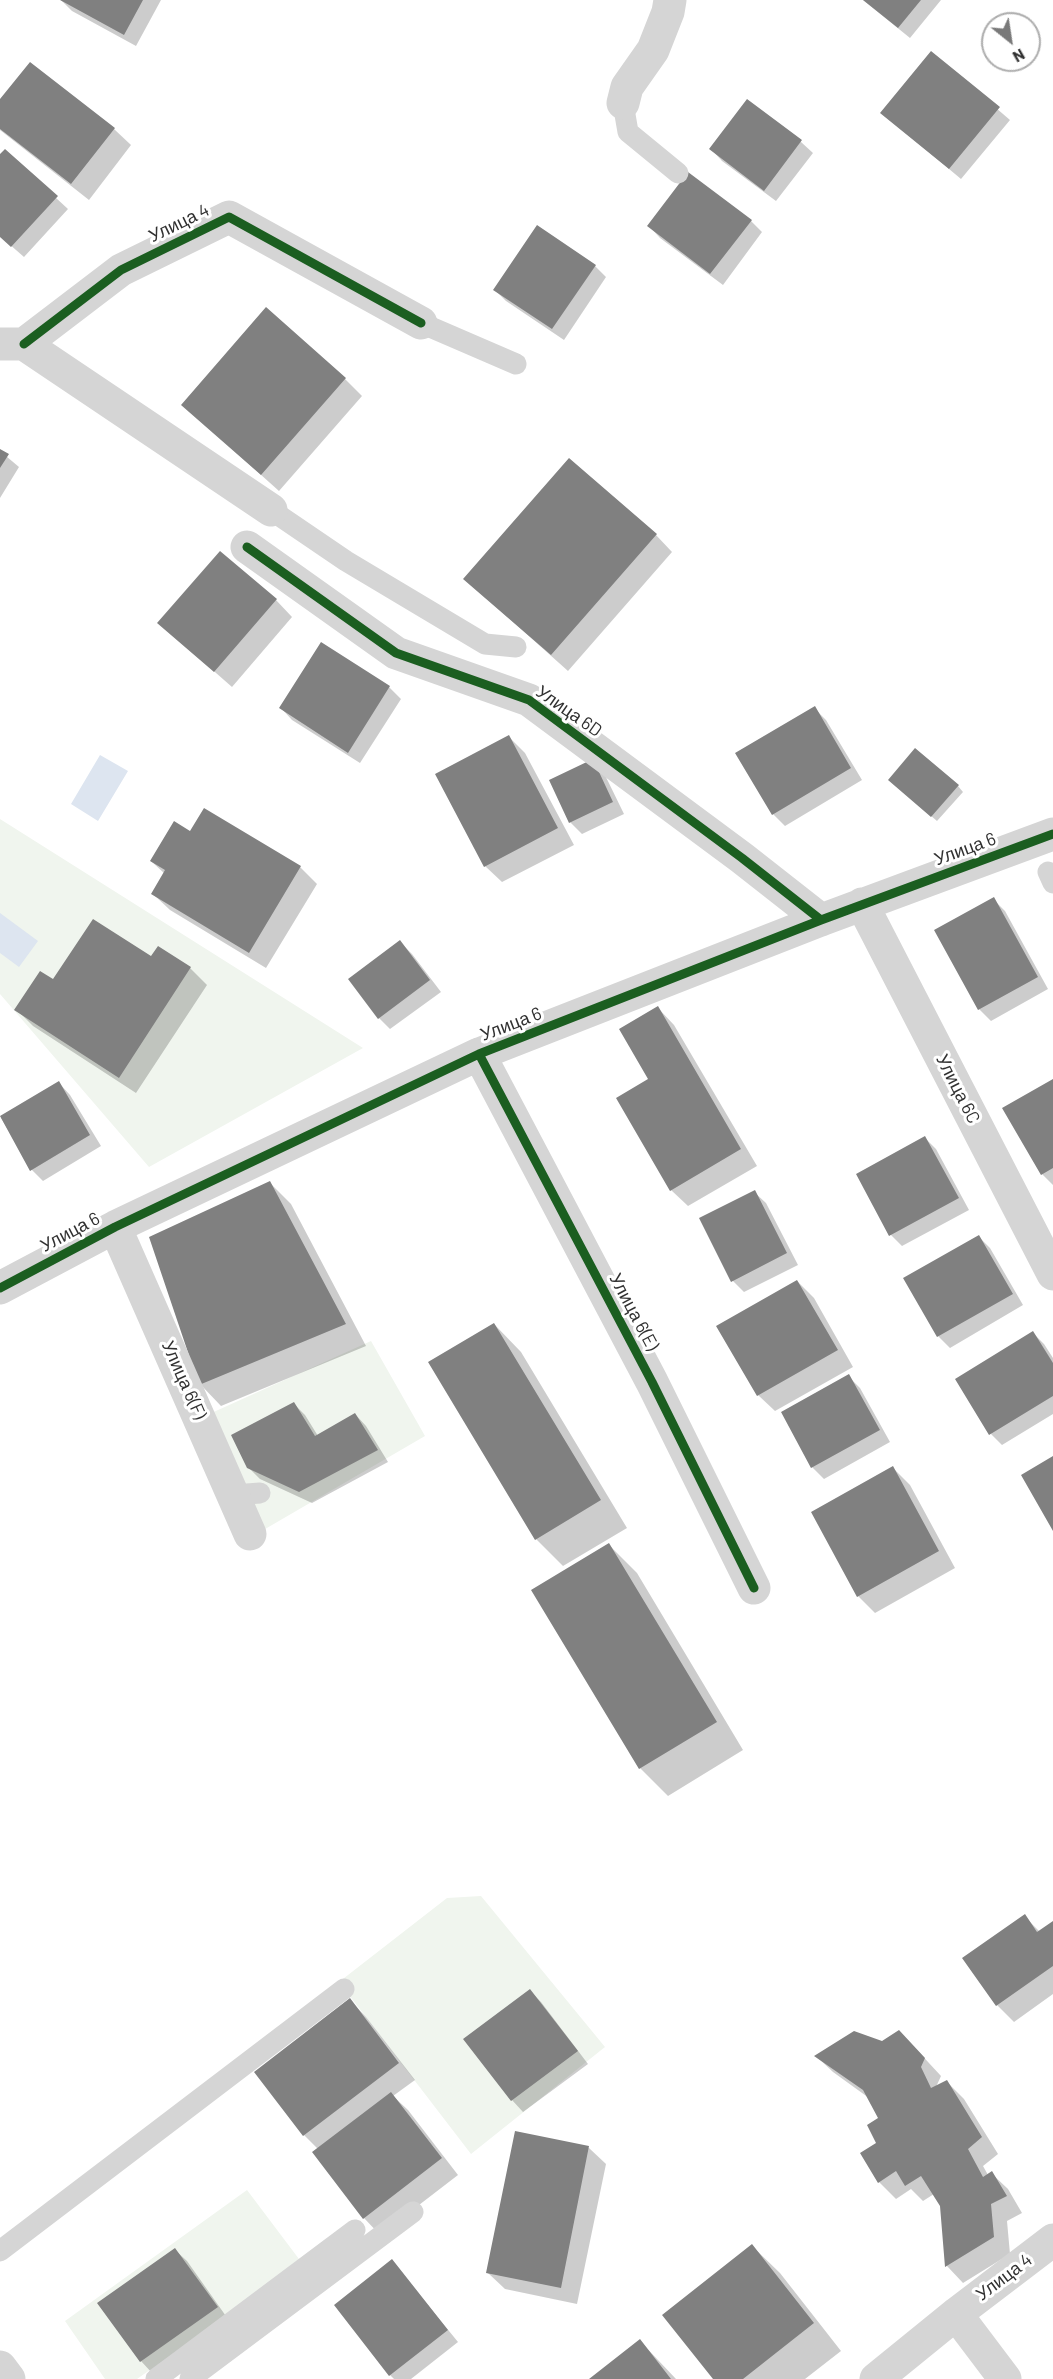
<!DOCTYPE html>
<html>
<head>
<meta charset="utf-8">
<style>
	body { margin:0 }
	#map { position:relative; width:1053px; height:2379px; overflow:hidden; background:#fff; font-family:Barlow,sans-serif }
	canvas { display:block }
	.north { position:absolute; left:981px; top:12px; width:60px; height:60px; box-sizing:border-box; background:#fff; border:2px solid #adadad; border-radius:50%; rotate:150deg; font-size:16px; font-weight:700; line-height:24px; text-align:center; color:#313131 }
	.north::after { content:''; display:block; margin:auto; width:21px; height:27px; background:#797979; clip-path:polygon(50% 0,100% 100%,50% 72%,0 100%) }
</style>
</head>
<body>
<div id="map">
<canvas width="1053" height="2379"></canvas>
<div class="north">N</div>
</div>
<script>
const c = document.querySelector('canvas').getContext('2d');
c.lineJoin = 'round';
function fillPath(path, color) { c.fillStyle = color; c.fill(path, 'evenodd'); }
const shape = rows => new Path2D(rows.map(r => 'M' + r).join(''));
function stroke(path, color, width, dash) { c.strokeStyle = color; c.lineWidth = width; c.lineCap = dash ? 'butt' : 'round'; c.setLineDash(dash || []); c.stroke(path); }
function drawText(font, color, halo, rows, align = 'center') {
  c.font = font + ' Barlow,sans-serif'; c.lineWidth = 6; c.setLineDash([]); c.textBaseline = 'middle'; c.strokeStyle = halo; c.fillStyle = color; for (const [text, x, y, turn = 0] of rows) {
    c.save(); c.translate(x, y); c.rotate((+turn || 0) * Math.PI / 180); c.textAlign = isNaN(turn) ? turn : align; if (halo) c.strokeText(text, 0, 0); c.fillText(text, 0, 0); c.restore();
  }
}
const green = shape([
	[0,819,363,1048,149,1167,0,994],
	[371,1341,425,1436,260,1532,207,1415],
	[481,1896,605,2047,471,2154,339,1982,447,1898],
	[247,2190,302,2263,137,2379,105,2379,65,2321]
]);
const water = shape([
	[100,755,128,771,98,821,71,804],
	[0,913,38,941,19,967,0,953]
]);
const shadow = shape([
	[61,0,161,0,136,46,72,11],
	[863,0,941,0,910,38],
	[932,53,1010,120,961,179,882,113],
	[747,101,801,142,813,153,776,201,722,161,711,149],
	[0,102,114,129,131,145,89,200,0,130],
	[5,151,68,209,24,257,0,236,0,156],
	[751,221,762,232,723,285,660,238,649,226],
	[595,266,606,277,564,340,506,301,495,290],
	[345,379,362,396,279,491,183,405],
	[0,451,19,467,0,498],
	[656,535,672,552,568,671,465,579],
	[276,600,292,617,232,687,159,623],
	[322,644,389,687,401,699,360,763,292,720,281,708],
	[814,708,826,720,862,780,785,826,773,814],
	[509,737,525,753,574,845,502,882,485,866],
	[593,761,604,773,624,814,582,834,570,822],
	[895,785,958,786,963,792,937,821],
	[191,833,300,867,317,884,266,968,170,910,153,894,165,874,151,861],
	[993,899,1005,911,1048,989,991,1021,979,1009],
	[400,942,412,954,441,992,390,1029,379,1018],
	[152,958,190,968,207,985,136,1093,33,1026,16,1009,54,982],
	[658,1008,674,1025,757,1166,688,1206,671,1190,650,1080],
	[1053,1080,1053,1185,1042,1174],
	[59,1083,70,1095,101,1146,43,1181,32,1170,1,1118],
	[925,1138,936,1149,969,1210,902,1246,891,1235],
	[270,1183,291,1204,366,1346,221,1406,200,1384],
	[754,1192,766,1203,798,1265,744,1292,733,1281],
	[978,1236,990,1248,1023,1305,950,1348,938,1336,905,1279],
	[797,1281,814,1298,853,1367,775,1411,758,1395],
	[494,1324,521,1352,627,1528,563,1566,536,1539],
	[1033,1333,1044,1344,1053,1358,1053,1414,1002,1445,991,1434],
	[848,1376,860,1388,890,1442,824,1479,812,1467],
	[293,1403,305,1415,318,1436,355,1414,366,1426,388,1462,312,1503,260,1479,248,1467],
	[893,1468,910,1485,955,1568,875,1613,858,1596],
	[609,1545,637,1573,743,1750,668,1796,640,1768],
	[1024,1916,1040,1932,1053,1923,1053,1994,1014,2022,997,2005,964,1958],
	[530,1991,541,2002,588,2064,523,2112,512,2100,465,2039],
	[350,2000,366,2017,415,2080,393,2096,408,2110,458,2175,380,2235,364,2218,318,2149,304,2135],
	[882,2043,916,2049,941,2076,936,2087,947,2082,964,2099,998,2154,983,2166,988,2175,991,2173,1008,2189,1022,2213,1007,2221,1010,2254,963,2283,947,2266,941,2206,934,2194,923,2201,911,2189,896,2199,879,2182,880,2118,869,2098,833,2072,816,2056],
	[516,2133,589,2148,606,2164,577,2304,505,2289,488,2273],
	[752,2246,780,2273,841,2351,805,2379,715,2379],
	[175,2250,187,2261,228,2319,152,2373,141,2361],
	[392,2261,458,2342,411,2379,394,2379,390,2375],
	[640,2341,676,2379,591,2379]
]);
const building = shape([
	[60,0,143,0,124,35],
	[863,0,921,0,898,28],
	[931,51,1000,107,949,169,880,113],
	[30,62,115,128,71,184,0,129,0,99],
	[747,99,802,140,764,191,709,149],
	[5,149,58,196,11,247,0,237,0,154],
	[688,172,752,220,710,274,647,226],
	[537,225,596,265,552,329,493,290],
	[266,307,346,378,261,475,181,405],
	[0,449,9,454,0,468],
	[569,458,657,534,551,655,463,579],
	[220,551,277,599,214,672,157,623],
	[321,642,390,686,348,753,279,708],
	[815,706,851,768,772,815,735,753],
	[509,735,558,828,484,867,435,774],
	[915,748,959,785,931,817,888,780],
	[593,759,613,802,569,823,549,780],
	[204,808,301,866,249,953,151,894,165,870,150,861,174,821,190,831],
	[994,897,1038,977,978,1010,934,930],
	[93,919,151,956,158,946,191,967,119,1078,14,1010,40,971,53,979],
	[400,940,430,980,378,1019,348,979],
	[658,1006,741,1149,670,1191,616,1098,648,1079,619,1029],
	[1053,1079,1053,1168,1041,1175,1002,1108],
	[59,1081,90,1135,30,1171,0,1116],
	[925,1136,959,1198,889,1236,856,1174],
	[270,1181,346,1324,199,1385,149,1237],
	[755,1190,787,1253,731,1282,699,1218],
	[979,1235,1013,1294,937,1337,903,1278],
	[797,1280,838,1350,757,1396,716,1326],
	[494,1323,601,1500,535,1540,428,1362],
	[1033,1331,1053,1363,1053,1396,989,1435,955,1379],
	[849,1374,880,1430,811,1468,781,1412],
	[294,1402,315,1436,355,1413,378,1450,299,1492,247,1468,231,1435],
	[1053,1456,1053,1531,1021,1475],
	[893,1466,939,1551,857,1597,811,1512],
	[609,1543,717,1722,639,1769,531,1590],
	[1025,1914,1037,1932,1053,1921,1053,1966,996,2006,962,1958],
	[530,1989,578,2051,511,2101,463,2039],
	[350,1998,399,2063,303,2136,254,2072],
	[899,2030,925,2058,921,2067,931,2088,947,2080,982,2137,968,2149,983,2177,992,2171,1007,2196,991,2204,994,2237,945,2267,940,2206,921,2176,905,2186,896,2171,878,2183,860,2153,876,2143,867,2125,878,2118,863,2090,814,2056,854,2031,882,2041],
	[391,2092,442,2158,363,2219,312,2152],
	[515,2131,589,2146,561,2288,486,2273],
	[752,2244,814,2323,743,2379,713,2379,662,2315],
	[175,2248,218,2307,140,2362,97,2303],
	[392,2259,448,2330,389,2376,334,2305],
	[640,2339,671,2379,589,2379]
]);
const service = shape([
	[623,103,628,132,678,173],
	[421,323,516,364],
	[271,510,346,561,485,644,516,647],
	[1048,872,1053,883],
	[234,1495,260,1493],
	[0,2251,344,1989],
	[156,2379,355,2230],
	[190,2379,413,2212]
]);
const minor = shape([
	[623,103,627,87,653,50,668,12,670,0],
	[0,344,24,344,271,510],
	[24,344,121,270,229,217,421,323],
	[247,547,396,653,529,700,742,858,821,920],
	[862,904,1053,1274],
	[479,1054,652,1382,754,1588],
	[115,1227,250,1534],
	[0,1288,115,1227,479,1054,821,920,1053,834],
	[956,2314,1005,2379],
	[0,2367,9,2379],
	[876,2379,956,2314,1053,2240]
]);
const cycleway = shape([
	[24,344,121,270,229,217,421,323],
	[247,547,396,653,529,700,742,858,821,920],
	[479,1054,652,1382,754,1588],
	[0,1288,115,1227,479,1054,821,920,1053,834]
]);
const streetNames = [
	["Улица 4",179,223,-26],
	["Улица 6D",569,711,35],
	["Улица 6",965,849,-20],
	["Улица 6",511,1024,-21],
	["Улица 6C",958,1089,63],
	["Улица 6",70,1232,-28],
	["Улица 6(E)",634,1312,62],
	["Улица 6(F)",184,1380,66],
	["Улица 4",1004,2277,-37]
];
fillPath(green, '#f0f5ee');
fillPath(water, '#dde5f0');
fillPath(shadow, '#0003');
fillPath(building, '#808080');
stroke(service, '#d5d5d5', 21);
stroke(minor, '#d5d5d5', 33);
stroke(cycleway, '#1b5e20', 9);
drawText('18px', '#313131', '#fff', streetNames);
</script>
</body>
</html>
